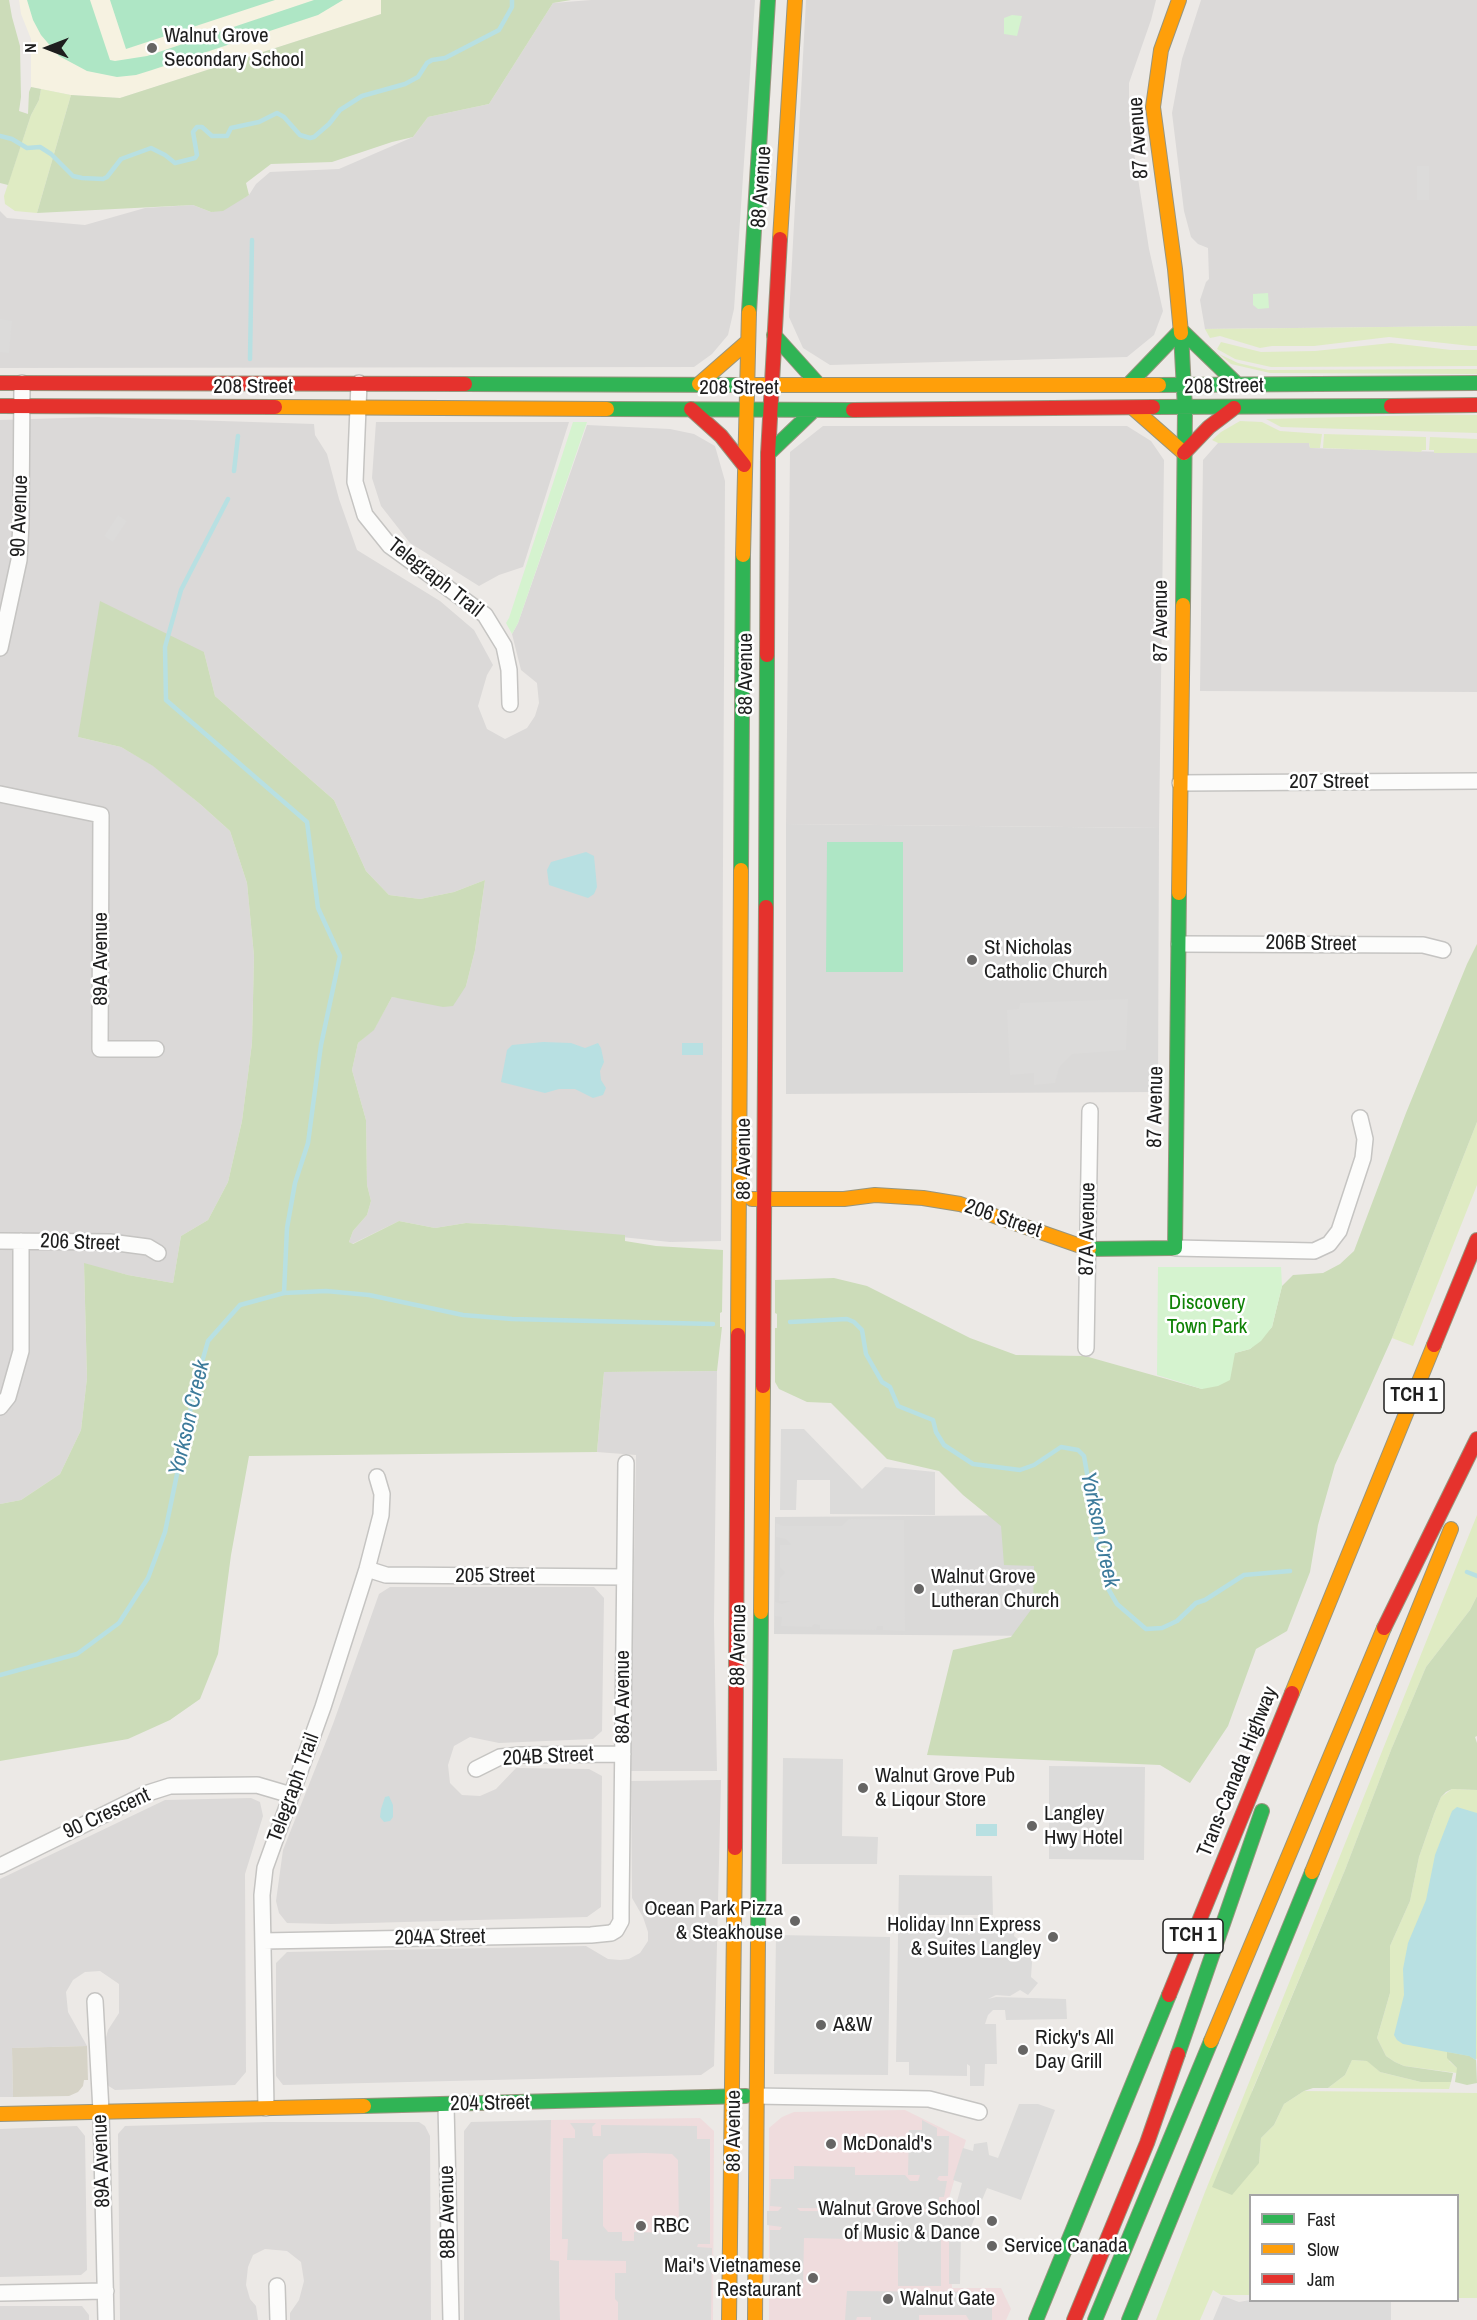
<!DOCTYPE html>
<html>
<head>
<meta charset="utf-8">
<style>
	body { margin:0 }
	#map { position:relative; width:1477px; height:2320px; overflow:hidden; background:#ece9e6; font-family:"Archivo Narrow",sans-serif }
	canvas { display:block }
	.legend { position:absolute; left:1249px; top:2194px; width:210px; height:108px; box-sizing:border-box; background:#fff; border:2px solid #a5a5a5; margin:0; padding:8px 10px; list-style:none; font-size:18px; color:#1e1e1e }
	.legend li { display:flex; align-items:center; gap:12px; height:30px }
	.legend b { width:30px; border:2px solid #a5a5a5 }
	.north { position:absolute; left:18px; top:18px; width:60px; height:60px; -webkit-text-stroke:4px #fff; paint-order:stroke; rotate:270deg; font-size:16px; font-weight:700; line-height:24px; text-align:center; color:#1e1e1e }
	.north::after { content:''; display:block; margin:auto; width:21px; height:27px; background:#1e1e1e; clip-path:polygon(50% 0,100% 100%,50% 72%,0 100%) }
</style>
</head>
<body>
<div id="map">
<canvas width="1477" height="2320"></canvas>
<ul class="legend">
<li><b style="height:8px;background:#30b455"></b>Fast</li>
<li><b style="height:8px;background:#ff9f0a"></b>Slow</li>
<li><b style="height:8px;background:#e5322d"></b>Jam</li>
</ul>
<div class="north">N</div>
</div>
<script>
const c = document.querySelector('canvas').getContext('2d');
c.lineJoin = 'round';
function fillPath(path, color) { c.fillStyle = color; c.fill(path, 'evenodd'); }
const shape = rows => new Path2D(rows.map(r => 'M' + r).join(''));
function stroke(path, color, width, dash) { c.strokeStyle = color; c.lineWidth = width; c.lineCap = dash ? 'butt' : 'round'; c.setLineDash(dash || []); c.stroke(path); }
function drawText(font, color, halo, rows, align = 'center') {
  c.font = font + ' "Archivo Narrow",sans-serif'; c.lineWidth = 5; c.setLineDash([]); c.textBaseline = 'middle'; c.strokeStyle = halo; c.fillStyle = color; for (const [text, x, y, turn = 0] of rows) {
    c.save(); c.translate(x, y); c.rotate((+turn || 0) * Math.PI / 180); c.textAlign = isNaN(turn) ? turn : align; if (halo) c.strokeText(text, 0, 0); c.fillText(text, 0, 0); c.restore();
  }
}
const residential = shape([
	[591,0,755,0,734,309,728,335,712,354,694,367,0,368,0,211,7,218,85,225,145,208,193,205,211,212,249,195,256,184,270,172,339,169,413,137,428,117,489,104,553,3],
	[806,0,1156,0,1151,20,1129,83,1129,120,1149,249,1163,311,1154,335,1127,357,830,365,803,348,789,317],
	[1201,0,1477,0,1477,326,1205,329,1200,300,1206,282,1209,279,1208,248,1198,244,1191,237,1184,211,1172,113,1182,59],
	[98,417,314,424,315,435,327,454,339,499,357,550,440,601,474,630,493,665,487,675,478,706,487,729,505,739,527,728,535,716,539,703,537,683,521,670,512,634,518,623,587,425,670,429,694,434,715,446,725,481,721,1241,670,1242,505,1225,466,1223,435,1228,399,1221,352,1244,349,1242,353,1231,367,1215,371,1201,367,1185,366,1120,352,1070,358,1043,374,1029,392,997,408,999,466,986,475,950,485,880,454,892,420,899,389,895,366,871,334,800,215,696,204,652,78,737,121,747,154,766,200,804,230,831,247,883,254,956,252,1043,242,1121,228,1182,208,1220,181,1236,173,1283,128,1275,84,1264,87,1378,81,1430,60,1474,21,1500,0,1504,0,420],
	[376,422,569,422,523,567,499,575,479,586,410,543,381,506,372,478],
	[823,426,1127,426,1151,441,1164,460,1159,828,786,824,790,452],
	[1218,443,1309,443,1310,448,1477,453,1477,692,1200,691,1203,460],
	[717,1371,714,1622,717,1771,630,1771,636,1455,597,1452,604,1372],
	[390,1587,594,1587,604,1598,602,1731,593,1739,499,1743,470,1737,454,1746,448,1765,450,1783,462,1795,480,1796,496,1789,516,1768,589,1769,602,1776,601,1907,587,1917,331,1924,287,1923,279,1913,276,1901,283,1850,333,1724,379,1594],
	[721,1780,714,2066,701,2075,283,2085,276,2076,276,1963,287,1952,586,1946,608,1959,620,1960,629,1959,640,1953,648,1941,648,1932,643,1917,632,1898,631,1781],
	[251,1798,260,1802,263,1816,245,1874,246,2072,235,2085,115,2090,107,2085,105,2041,108,2030,119,2013,119,1984,100,1971,85,1972,73,1980,66,1992,68,2012,87,2046,12,2048,13,2097,0,2097,0,1879,165,1800],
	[551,2120,550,2260,559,2260,560,2320,464,2320,464,2131,471,2122],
	[267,2122,419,2122,425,2126,430,2136,431,2320,290,2320,290,2313,299,2300,304,2281,301,2262,287,2251,265,2249,253,2255,248,2267,246,2285,250,2299,256,2306,258,2320,120,2320,118,2134,125,2126],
	[77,2126,85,2136,87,2270,81,2275,0,2277,0,2129],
	[0,2306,82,2306,89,2315,89,2320,0,2320]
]);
const commercial = shape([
	[905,2110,966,2140,947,2205,952,2288,1001,2288,1011,2309,1006,2320,769,2320,769,2128,782,2117,794,2112],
	[700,2118,714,2131,713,2320,560,2320,559,2261,550,2260,551,2120]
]);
const education = shape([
	[19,0,381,0,381,14,120,98,71,95,31,87,31,39,21,14]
]);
const religious = shape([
	[786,824,1159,828,1158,1092,786,1094],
	[1044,1515,1043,1636,774,1634,775,1517]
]);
const construction = shape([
	[87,2046,88,2080,84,2080,83,2086,78,2092,69,2096,13,2097,12,2048]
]);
const grass = shape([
	[41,89,71,95,37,213,15,211,5,204,4,196,31,115,39,100],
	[1477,326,1477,346,1471,346,1389,337,1314,346,1272,346,1260,348,1220,336,1210,338,1205,329],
	[1221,342,1261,352,1315,351,1391,343,1451,350,1477,350,1477,366,1271,367,1235,359,1217,349],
	[1219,354,1238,363,1268,370,1457,369,1477,369,1477,374,1270,373,1231,364],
	[1428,415,1477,415,1477,433,1281,427,1266,419],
	[1240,421,1262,422,1280,431,1322,434,1320,448,1310,448,1309,443,1218,443,1212,440,1221,432],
	[1324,434,1426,437,1426,450,1422,450,1421,452,1323,448],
	[1430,437,1477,439,1477,453,1434,453,1434,450,1429,450],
	[1477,1122,1477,1185,1413,1346,1392,1338],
	[1477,1515,1477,1596,1470,1610,1426,1667,1391,1750,1345,1870,1252,2091,1259,2163,1261,2138,1274,2125,1284,2104,1304,2091,1477,2093,1477,2298,1458,2298,1458,2196,1250,2196,1250,2295,1221,2295,1213,2290,1200,2320,1156,2320,1205,2192],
	[1452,1789,1477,1790,1477,2059,1469,2056,1449,2061,1457,2068,1457,2073,1404,2066,1395,2062,1386,2056,1377,2038,1390,1993,1390,1946,1410,1901,1419,1857,1434,1814,1441,1797],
	[1352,2060,1368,2061,1380,2072,1421,2082,1451,2082,1449,2089,1328,2088,1345,2075]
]);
const forest = shape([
	[0,0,9,0,12,17,20,46,21,97,19,111,28,114,29,92,31,87,41,89,39,100,31,115,8,185,0,183],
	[381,0,571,0,553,3,489,104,428,117,413,137,392,142,332,162,271,164,246,183,249,195,223,211,211,212,193,205,37,213,71,95,120,98,381,14],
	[100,601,204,652,215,696,334,800,366,871,389,895,420,899,454,892,485,880,475,950,466,986,453,1006,443,1007,392,997,374,1030,358,1043,352,1070,366,1120,367,1185,371,1201,367,1215,353,1231,349,1242,353,1244,399,1221,435,1228,466,1223,505,1225,625,1235,625,1241,656,1246,723,1250,722,1312,720,1313,720,1327,722,1327,717,1371,604,1372,597,1452,249,1456,231,1555,218,1654,200,1699,170,1720,128,1739,0,1761,0,1504,21,1500,60,1474,81,1430,87,1378,84,1263,128,1275,173,1283,181,1236,208,1220,228,1182,242,1121,252,1043,254,956,247,883,230,831,200,804,153,766,121,747,78,737],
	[1477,944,1477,1122,1392,1338,1335,1465,1318,1525,1310,1572,1287,1631,1256,1649,1228,1726,1190,1783,1160,1765,927,1755,953,1650,1011,1637,1033,1607,1034,1566,1004,1565,1001,1526,963,1495,939,1471,887,1459,831,1403,807,1402,779,1389,775,1382,775,1328,777,1328,777,1314,775,1313,775,1280,834,1278,867,1286,970,1338,1016,1355,1085,1356,1202,1389,1235,1353,1250,1349,1272,1327,1282,1286,1293,1275,1323,1273,1340,1264,1354,1251,1406,1113,1467,964],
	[1477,1596,1477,1736,1475,1737,1477,1743,1477,1790,1452,1789,1446,1792,1441,1797,1434,1814,1419,1857,1410,1901,1390,1946,1390,1993,1377,2038,1386,2056,1395,2062,1404,2066,1453,2073,1451,2082,1421,2082,1380,2072,1367,2061,1352,2060,1345,2075,1328,2088,1313,2088,1304,2091,1284,2104,1274,2125,1261,2138,1259,2163,1232,2195,1212,2187,1345,1870,1391,1750,1426,1667,1470,1610],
	[1447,2052,1470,2056,1476,2060,1477,2083,1467,2085,1455,2082,1457,2068,1447,2058]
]);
const park = shape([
	[1012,15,1022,16,1017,36,1004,34,1004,18],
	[1268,293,1269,308,1258,309,1253,305,1253,294],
	[573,422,587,422,518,623,512,634,506,623,509,618],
	[1158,1267,1281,1267,1282,1286,1272,1327,1261,1341,1250,1349,1235,1353,1230,1380,1218,1386,1202,1389,1157,1375]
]);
const pitch = shape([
	[27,0,90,0,110,60,115,61,147,56,314,0,343,0,318,15,152,70,136,75,117,77,87,71,59,56,41,35,33,20],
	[110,0,275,0,126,49],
	[827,842,903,842,903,972,826,972]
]);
const parking = shape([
	[1417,166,1429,166,1429,200,1417,200],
	[0,319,12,321,9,353,0,352],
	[118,515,127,521,113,542,104,536],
	[1128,999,1126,1050,1072,1054,1059,1068,1055,1083,1034,1085,1034,1073,1010,1075,1007,1010,1019,1009,1020,1003],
	[781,1429,804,1429,862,1489,885,1467,935,1472,935,1515,830,1514,830,1480,797,1480,796,1510,780,1510],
	[849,1519,904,1520,905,1631,883,1630,883,1626,877,1626,876,1630,820,1629,820,1625,814,1624,812,1627,781,1626,782,1617,775,1616,775,1602,782,1604,791,1601,779,1601,780,1578,785,1572,780,1567,780,1545,791,1545,786,1539,776,1537,776,1523,783,1526,841,1526],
	[783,1758,843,1759,842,1836,878,1837,877,1864,782,1864],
	[1049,1766,1145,1767,1144,1860,1049,1859],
	[899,1875,992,1876,993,1915,923,1915,922,1924,968,1924,968,1935,970,1935,971,1918,1004,1918,1015,1929,1014,1936,1024,1945,1032,1962,1031,1977,1038,1983,1028,1995,1020,1990,1010,1996,996,1995,988,1999,996,1997,1066,1999,1067,2019,1006,2020,1005,2010,993,2010,988,2015,985,2024,996,2024,997,2064,985,2064,984,2086,970,2086,970,2066,967,2064,967,2076,909,2075,909,2062,896,2062],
	[776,1935,890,1937,888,2075,774,2074],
	[1019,2104,1038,2104,1055,2110,1021,2200,987,2188,968,2234,961,2233,960,2284,949,2284,949,2242,946,2229,941,2239,941,2286,898,2286,898,2240,804,2238,803,2287,770,2287,770,2230,780,2230,782,2227,767,2225,767,2211,778,2211,782,2207,770,2206,771,2179,794,2179,794,2166,855,2167,855,2175,905,2175,910,2181,918,2181,920,2175,908,2175,909,2130,922,2130,922,2120,937,2128,937,2136,949,2136,948,2176,939,2176,937,2179,940,2181,947,2181,944,2197,939,2197,939,2209,797,2208,800,2211,946,2212,956,2205,962,2183,953,2180,963,2148,973,2151,974,2144,987,2142,989,2155,998,2158],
	[570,2123,596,2123,592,2127,593,2136,601,2136,601,2125,697,2126,697,2139,710,2139,710,2244,698,2244,697,2247,712,2248,711,2320,618,2320,618,2302,615,2299,615,2273,626,2273,626,2261,567,2260,568,2239,562,2239,563,2138,575,2138,575,2130],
	[646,2153,672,2154,678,2160,679,2228,674,2233,634,2232,634,2241,622,2241,622,2232,608,2232,603,2226,603,2160,609,2154],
	[847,2291,992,2292,992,2320,969,2320,966,2315,919,2315,919,2320,871,2320,871,2317,857,2317,856,2320,845,2320],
	[1223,2296,1239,2302,1250,2300,1391,2301,1391,2320,1213,2320]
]);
const water = shape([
	[586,852,594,856,597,887,594,894,588,898,549,885,547,870,551,862],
	[543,1042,571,1043,585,1048,598,1043,601,1048,604,1062,600,1071,601,1080,606,1088,603,1095,593,1098,575,1089,559,1089,545,1093,501,1082,507,1050,512,1045],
	[682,1043,703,1043,703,1055,682,1055],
	[389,1796,393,1805,393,1817,390,1821,384,1822,380,1817,381,1809,385,1797],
	[1457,1807,1477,1813,1476,2060,1469,2056,1403,2044,1397,2040,1394,2035,1404,1995,1403,1969,1408,1943,1426,1900,1435,1855,1452,1811],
	[976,1824,997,1824,997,1836,976,1836]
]);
const stream = shape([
	[0,136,12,139,27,148,40,147,51,154,73,176,82,178,103,179,107,177,121,159,151,148,165,155,175,163,195,158,197,155,193,132,197,127,202,127,212,136,227,136,231,128,259,122,277,113,284,117,300,135,310,138,314,137,329,124,340,110,362,96,405,84,418,77,427,63,432,60,445,58,499,30,512,7,512,0],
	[250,359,252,240],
	[234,471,238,436],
	[228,499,181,590,165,647,166,700,307,822,318,908,340,956,321,1045,308,1143,295,1183,287,1228,284,1293],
	[790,1322,847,1319,854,1322,862,1330,866,1354,882,1382,890,1387,898,1406,933,1420,936,1432,944,1445,973,1464,1020,1470,1034,1465,1061,1447,1078,1450,1084,1456,1088,1479,1088,1500,1106,1585,1117,1604,1146,1629,1162,1628,1177,1621,1196,1603,1205,1600,1244,1575,1290,1571],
	[1467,1572,1477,1576],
	[0,1675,77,1654,119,1623,148,1578,165,1532,196,1383,208,1341,240,1305,284,1293,326,1291,369,1295,463,1315,512,1319,713,1324]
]);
const street = shape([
	[359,383,355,482,365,515,390,546,485,615,504,646,509,670,510,704],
	[0,648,19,560,21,523,22,383],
	[1180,783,1477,781],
	[0,794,101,815,100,1049,156,1049],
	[1179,944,1423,945,1443,950],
	[0,1241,110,1242,148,1247,158,1253],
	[1175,1248,1314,1251,1329,1244,1339,1231,1363,1158,1365,1139,1360,1118],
	[1086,1348,1090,1111],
	[0,1407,8,1397,21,1351,21,1241],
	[367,1569,386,1575,624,1577],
	[476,1769,500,1757,521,1755,623,1754],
	[0,1866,148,1793,170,1786,257,1785,291,1795],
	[263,1941,591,1935,611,1933,616,1930,621,1921,621,1908,626,1463],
	[95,2001,101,2111,106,2320],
	[755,2096,929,2099,979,2112],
	[446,2105,451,2320],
	[266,2108,262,1895,265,1868,323,1707,367,1569,381,1515,382,1494,377,1477],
	[277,2286,278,2320],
	[0,2293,106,2291]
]);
const fast = shape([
	[749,312,768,0],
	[1181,330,1237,384],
	[1181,333,1185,409,1183,605],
	[774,335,819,385],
	[465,384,739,385],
	[1129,384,1181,330],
	[1159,385,1477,383],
	[1153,407,1391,406],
	[607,409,853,410],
	[768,454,814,410],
	[741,870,743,555],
	[766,907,767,655],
	[1089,1249,1175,1248,1179,893],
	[758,1938,761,1612],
	[1178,2054,1262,1811],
	[364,2106,746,2096],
	[1036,2320,1169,1995],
	[1095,2320,1211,2041],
	[1129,2320,1312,1872]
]);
const slow = shape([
	[1179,0,1161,50,1153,107,1175,269,1181,333],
	[780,239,795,0],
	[699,384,747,342],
	[739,385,1159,385],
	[275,407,607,409],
	[1134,409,1184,453],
	[743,555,749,312],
	[1179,893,1183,605],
	[752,1199,844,1199,875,1195,923,1198,960,1204,1089,1249],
	[738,1335,741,870],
	[761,1612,763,1386],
	[1292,1693,1434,1345],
	[1312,1872,1451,1529],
	[1211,2041,1384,1628],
	[0,2114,364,2106],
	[729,2320,735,1848],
	[755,2320,758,1938]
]);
const jam = shape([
	[0,383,465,384],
	[0,406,275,407],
	[1391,406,1477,405],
	[691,409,721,436,744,465],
	[853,410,1153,407],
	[1184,453,1209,427,1234,408],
	[767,655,768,454,780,239],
	[1434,1345,1477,1240],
	[763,1386,766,907],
	[1384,1628,1477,1439],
	[735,1848,738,1335],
	[1169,1995,1292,1693],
	[1074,2320,1147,2143,1178,2054]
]);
const markers = [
	[152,48,6,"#666564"],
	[972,960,6,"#666564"],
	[919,1589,6,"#666564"],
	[863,1788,6,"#666564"],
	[1032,1826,6,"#666564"],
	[795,1921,6,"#666564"],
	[1053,1937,6,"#666564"],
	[821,2025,6,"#666564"],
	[1023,2050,6,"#666564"],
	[831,2144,6,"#666564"],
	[992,2221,6,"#666564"],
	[641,2226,6,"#666564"],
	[992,2246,6,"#666564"],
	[813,2278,6,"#666564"],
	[888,2299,6,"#666564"]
];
const shields = [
	[1414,1396,60],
	[1193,1936,60]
];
const shieldNames = [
	["TCH 1",1414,1396],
	["TCH 1",1193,1936]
];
const poiNames = [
	["Walnut Grove",164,36],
	["Secondary School",164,60],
	["St Nicholas",984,948],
	["Catholic Church",984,972],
	["Walnut Grove",931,1577],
	["Lutheran Church",931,1601],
	["Walnut Grove Pub",875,1776],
	["& Liqour Store",875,1800],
	["Langley",1044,1814],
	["Hwy Hotel",1044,1838],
	["Ocean Park Pizza",783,1909,"right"],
	["& Steakhouse",783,1933,"right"],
	["Holiday Inn Express",1041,1925,"right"],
	["& Suites Langley",1041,1949,"right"],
	["A&W",833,2025],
	["Ricky's All",1035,2038],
	["Day Grill",1035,2062],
	["McDonald's",843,2144],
	["Walnut Grove School",980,2209,"right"],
	["of Music & Dance",980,2233,"right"],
	["RBC",653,2226],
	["Service Canada",1004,2246],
	["Mai's Vietnamese",801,2266,"right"],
	["Restaurant",801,2290,"right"],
	["Walnut Gate",900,2299]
];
const streetNames = [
	["87 Avenue",1139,138,-94],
	["88 Avenue",762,187,-86],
	["208 Street",253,387],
	["208 Street",1224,387,-1],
	["208 Street",739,388],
	["90 Avenue",20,516,-88],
	["Telegraph Trail",435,578,38],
	["87 Avenue",1161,621,-90],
	["88 Avenue",746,674,-90],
	["207 Street",1329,782],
	["206B Street",1311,944,1],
	["89A Avenue",101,959,-90],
	["87 Avenue",1156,1107,-89],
	["88 Avenue",744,1159,-90],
	["206 Street",1003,1219,19],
	["87A Avenue",1088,1229,-89],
	["206 Street",80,1243,2],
	["205 Street",495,1576],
	["88 Avenue",739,1645,-89],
	["88A Avenue",623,1697,-90],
	["204B Street",548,1757,-3],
	["Trans-Canada Highway",1238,1772,-68],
	["Telegraph Trail",294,1788,-70],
	["90 Crescent",107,1814,-25],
	["204A Street",440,1938,-1],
	["204 Street",490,2104,-1],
	["88 Avenue",734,2131,-90],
	["89A Avenue",102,2161,-92],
	["88B Avenue",448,2212,-91]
];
const parkNames = [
	["Discovery",1207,1303],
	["Town Park",1207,1327]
];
const waterNames = [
	["Yorkson Creek",190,1418,-77],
	["Yorkson Creek",1099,1530,78]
];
fillPath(residential, '#dbd9d8');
fillPath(commercial, '#efdcdd');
fillPath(education, '#f6f2e1');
fillPath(religious, '#dad9d8');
fillPath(construction, '#d6d3c7');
fillPath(grass, '#dfebc3');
fillPath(forest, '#ccdcb9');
fillPath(park, '#d5f3cf');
fillPath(pitch, '#aee6c5');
fillPath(parking, '#dcdbda');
fillPath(water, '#b8e0e2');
stroke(stream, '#b8e0e2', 4.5);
stroke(street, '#c5c4c2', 18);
stroke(fast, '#97957e', 16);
stroke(slow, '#97957e', 16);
stroke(jam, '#97957e', 16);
stroke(street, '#fcfcfb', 15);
stroke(fast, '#30b455', 14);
stroke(slow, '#ff9f0a', 14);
stroke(jam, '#e5322d', 14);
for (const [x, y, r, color] of markers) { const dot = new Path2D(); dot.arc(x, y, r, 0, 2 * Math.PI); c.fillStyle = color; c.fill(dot); stroke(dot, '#fff', 2); }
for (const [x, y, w] of shields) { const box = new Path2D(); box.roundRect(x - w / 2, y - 17, w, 34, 4.5); c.fillStyle = '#fff'; c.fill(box); stroke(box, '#1e1e1e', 1.5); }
drawText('bold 20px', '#1e1e1e', null, shieldNames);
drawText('21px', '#1e1e1e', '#fff', poiNames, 'left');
drawText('21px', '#1e1e1e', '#fff', streetNames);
drawText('21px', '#0f8205', '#fff', parkNames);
drawText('italic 22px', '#3d7b9b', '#fff', waterNames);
</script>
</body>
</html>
